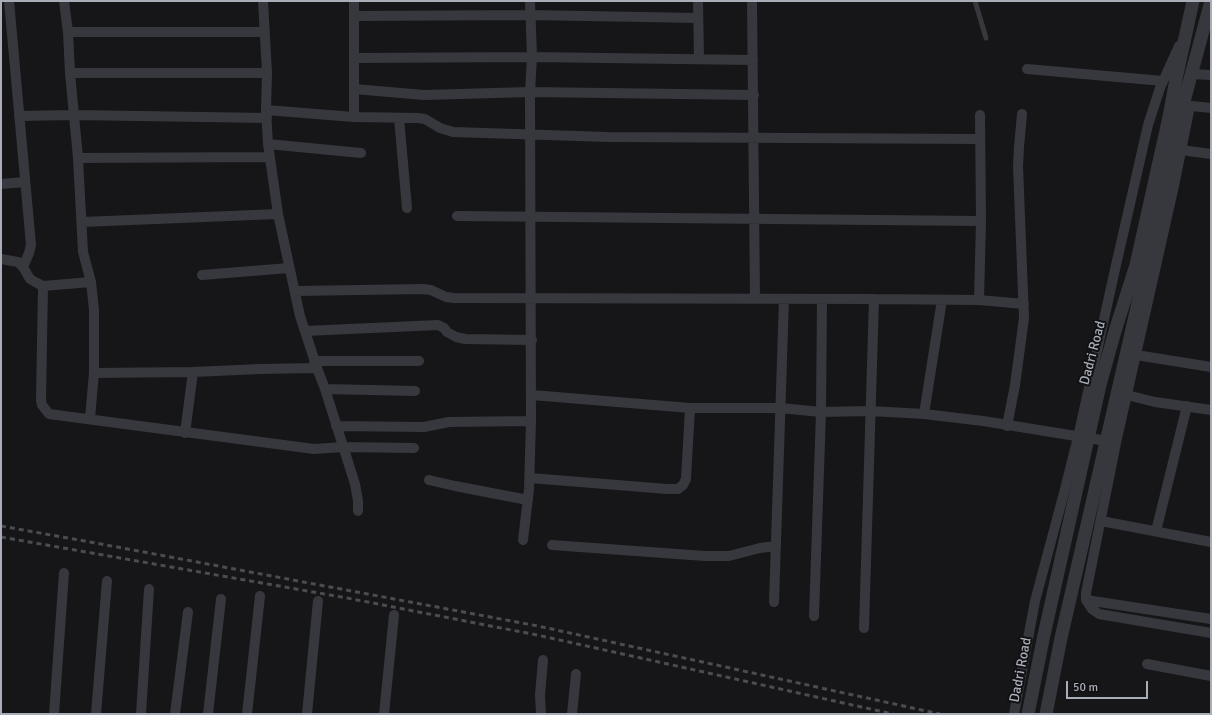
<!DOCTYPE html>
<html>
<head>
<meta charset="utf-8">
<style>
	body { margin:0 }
	#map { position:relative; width:1212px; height:715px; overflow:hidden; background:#161618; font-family:Signika,sans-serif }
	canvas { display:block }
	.frame { position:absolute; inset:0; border:2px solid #a8adb8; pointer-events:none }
	.scale { position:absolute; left:1066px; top:681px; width:82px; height:18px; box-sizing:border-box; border:2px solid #a8adb8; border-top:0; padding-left:5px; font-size:12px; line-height:14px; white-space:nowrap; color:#a8adb8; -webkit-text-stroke:3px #111113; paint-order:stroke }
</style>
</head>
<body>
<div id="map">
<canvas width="1212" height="715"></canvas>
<div class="frame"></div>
<div class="scale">50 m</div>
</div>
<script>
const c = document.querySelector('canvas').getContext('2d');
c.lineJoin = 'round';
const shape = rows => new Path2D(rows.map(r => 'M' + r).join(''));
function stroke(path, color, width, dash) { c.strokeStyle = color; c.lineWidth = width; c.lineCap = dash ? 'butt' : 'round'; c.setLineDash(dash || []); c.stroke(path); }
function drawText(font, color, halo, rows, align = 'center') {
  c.font = font + ' Signika,sans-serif'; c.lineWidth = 4; c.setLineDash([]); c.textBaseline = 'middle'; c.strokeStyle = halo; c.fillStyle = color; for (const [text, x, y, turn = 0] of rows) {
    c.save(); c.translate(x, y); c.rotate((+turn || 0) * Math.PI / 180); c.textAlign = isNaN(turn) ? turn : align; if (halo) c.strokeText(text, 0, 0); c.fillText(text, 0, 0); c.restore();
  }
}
const service = shape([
	[975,1,986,38]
]);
const minor = shape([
	[9,1,31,245,29,253,23,267],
	[64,1,68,32,70,73,78,158,83,252,91,282,94,310,94,373,90,418],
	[263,1,267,73,266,110,268,144,278,214,300,316,317,368,325,389,355,484,358,501,358,511],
	[698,1,699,59],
	[752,1,755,299],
	[354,16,531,15,698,18],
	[68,32,264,32],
	[354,58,532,57,753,60],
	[1027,69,1163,81],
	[70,73,267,73],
	[1191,74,1211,75],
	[354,89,424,95,530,92,754,95],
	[1183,105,1211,108],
	[1190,106,1174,186,1116,443,1086,593,1086,600,1092,609,1099,614,1211,633],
	[266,110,354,117,418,118,425,119,440,128,453,132,608,137,980,139],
	[19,116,74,115,267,118],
	[354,117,354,1],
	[399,118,407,208],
	[268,144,361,153],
	[1181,150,1211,154],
	[78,158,269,157],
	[1,184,25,182],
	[457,216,981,221],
	[82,222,278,214],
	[1,259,18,262,23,267,30,279,37,283,43,286,91,282],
	[202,275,289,268],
	[43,286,41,400,42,405,49,414,314,449,343,447,414,448],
	[295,291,423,289,431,290,446,297,454,298,874,299,979,300,1024,304],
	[979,300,981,221,980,115],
	[305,331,438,325,444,328,447,332,456,337,465,339,532,340],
	[1136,355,1211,367],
	[314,361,419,361],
	[94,373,193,372,260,369,317,368],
	[325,389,415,391],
	[532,395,690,408,780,408,821,412,870,411,924,414,983,421,1113,442],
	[1127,395,1155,402,1211,410],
	[924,414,942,300],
	[336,426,424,427,449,422,531,421],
	[1007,426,1015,385,1024,318,1018,166,1019,147,1022,114],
	[185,433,193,372],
	[530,478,667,489,678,489,683,485,686,479,690,408],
	[429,480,455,486,528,500],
	[1101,521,1211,542],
	[1156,531,1187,406],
	[523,540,529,489,531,421,530,92,532,57,530,1],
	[552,545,705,556,729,556,760,548,776,546],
	[1086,600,1211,619],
	[774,602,784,299],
	[814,616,821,412,822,299],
	[864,628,874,299],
	[1147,664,1211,676],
	[54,714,64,573],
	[96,714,107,581],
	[141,714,149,589],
	[175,714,188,612],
	[208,714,221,599],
	[247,714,260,596],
	[307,714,318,601],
	[384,714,394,615],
	[541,714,540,695,543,660],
	[572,714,576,674],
	[1014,714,1035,601,1064,493,1078,437,1114,274,1148,125,1160,88,1179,46]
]);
const tertiary = shape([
	[1169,117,1176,79,1193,1],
	[1138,303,1178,121,1183,105,1211,1]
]);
const rail = shape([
	[1,526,101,544,538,626,940,714],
	[1,537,347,598,537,635,893,714]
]);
const tertiaryBridge = shape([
	[1028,714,1044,635,1100,385,1115,331,1136,265,1169,117],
	[1046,714,1061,638,1138,303]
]);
const streetNames = [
	["Dadri Road",1093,353,-75],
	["Dadri Road",1021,670,-79]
];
stroke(service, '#37383d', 5);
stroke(minor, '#37383d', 10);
stroke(tertiary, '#37383d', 13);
stroke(rail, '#4a4c52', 3, [5, 4]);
stroke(tertiaryBridge, '#37383d', 13);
drawText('14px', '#a8adb8', '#111113', streetNames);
</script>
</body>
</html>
